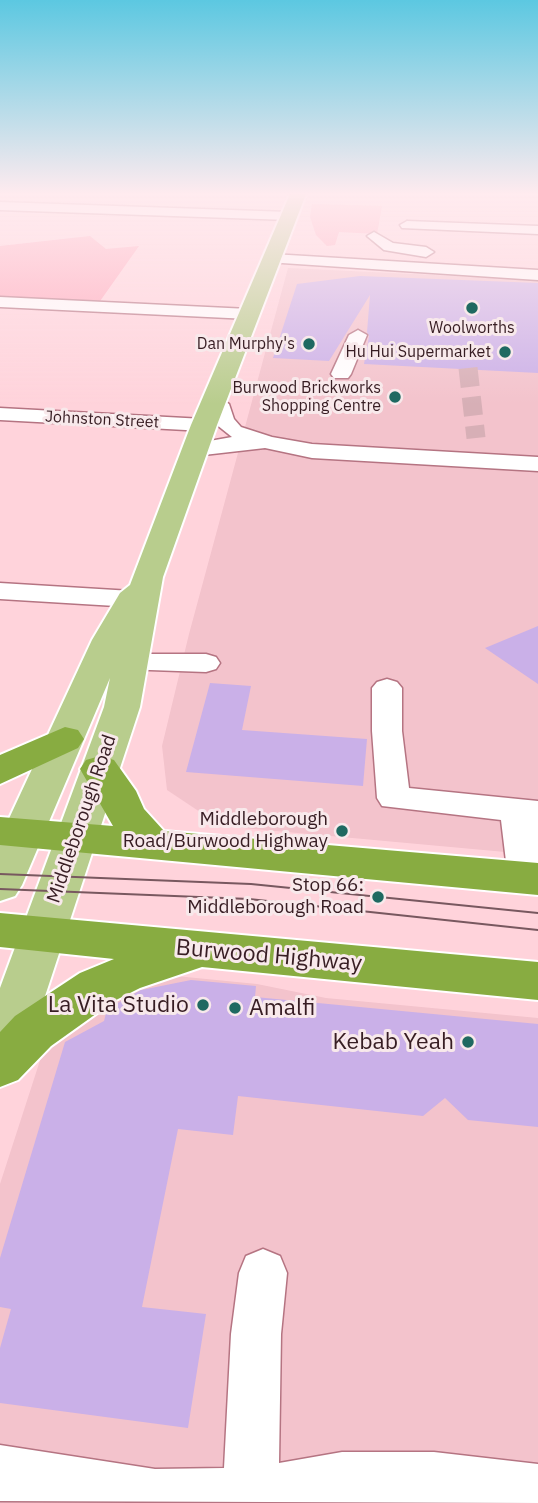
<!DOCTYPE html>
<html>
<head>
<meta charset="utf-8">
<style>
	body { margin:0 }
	canvas { display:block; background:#ffd3db }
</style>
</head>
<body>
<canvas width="538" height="1503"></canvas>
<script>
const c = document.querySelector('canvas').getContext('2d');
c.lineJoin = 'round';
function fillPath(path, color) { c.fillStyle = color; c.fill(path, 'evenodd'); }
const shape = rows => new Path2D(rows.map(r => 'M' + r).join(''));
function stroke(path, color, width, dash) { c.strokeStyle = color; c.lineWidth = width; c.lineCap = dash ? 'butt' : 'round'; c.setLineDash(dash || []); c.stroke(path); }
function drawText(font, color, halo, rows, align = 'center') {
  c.font = font + ' "IBM Plex Sans",sans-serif'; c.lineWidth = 6; c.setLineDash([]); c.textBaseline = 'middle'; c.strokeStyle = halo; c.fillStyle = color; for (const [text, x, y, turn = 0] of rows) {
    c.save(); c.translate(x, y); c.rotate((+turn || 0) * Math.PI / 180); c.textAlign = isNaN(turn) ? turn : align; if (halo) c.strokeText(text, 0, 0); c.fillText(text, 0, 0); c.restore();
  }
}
const built = shape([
	[288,268,538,280,538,855,221,826,167,790,162,746,189,634],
	[176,976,257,984,326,998,538,1018,538,1503,0,1503,0,1184,45,1045,128,986]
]);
const green = shape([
	[312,204,382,206,377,234,339,232,335,245,327,246,316,235,310,217],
	[90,236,106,249,139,246,98,304,0,299,0,246]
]);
const building = shape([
	[360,276,538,283,538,373,364,364,369,336,367,332,370,295,329,361,273,358,297,284],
	[538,626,538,684,485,648],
	[210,683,251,686,242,730,367,739,363,786,186,772],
	[191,980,256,986,255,997,538,1024,538,1127,468,1120,445,1098,423,1116,238,1096,233,1135,178,1129,142,1307,206,1314,188,1428,0,1403,0,1348,11,1309,0,1307,0,1258,65,1042,104,1021,107,1009,141,990]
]);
const minorTunnel = shape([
	[468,368,476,438]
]);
const minor = shape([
	[0,202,289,212,296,216,289,220,0,210,0,202],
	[407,221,538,226,538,234,402,228,400,225,407,221],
	[374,232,393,243,426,247,434,252,426,257,384,250,367,236,374,232],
	[272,254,538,270,538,280,267,262,267,256,272,254],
	[0,297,249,309,258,314,249,319,0,307,0,297],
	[358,330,367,335,351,374,348,378,334,378,331,374,349,335,358,330],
	[214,394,229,404,234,419,241,427,272,437,312,444,538,457,538,471,312,458,265,448,195,456,187,455,184,450,187,445,232,437,217,425,212,409,204,400,214,394],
	[0,408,204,419,214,425,204,431,0,420,0,408],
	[0,583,132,591,141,593,145,599,141,605,132,607,0,599,0,583],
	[132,654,206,654,216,657,220,663,216,669,206,672,122,669,118,663,122,657,132,654],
	[387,679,397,682,402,688,402,731,409,788,538,801,538,887,526,891,513,887,508,878,501,820,382,806,377,798,372,731,372,688,377,682,387,679],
	[263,1249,280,1256,287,1273,281,1334,279,1463,342,1452,434,1452,538,1464,538,1503,0,1501,0,1445,155,1469,224,1468,231,1334,239,1273,246,1256,263,1249]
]);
const major = shape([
	[290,194,306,194,217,425,163,577,140,707,25,1057,18,1072,0,1078,0,988,104,707,110,678,22,885,15,896,0,901,0,838,92,640,120,593,130,585,191,425,290,194]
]);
const highway = shape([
	[65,727,78,730,84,739,78,748,0,784,0,755,65,727],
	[100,756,114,760,136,791,144,809,164,831,538,863,538,895,0,845,0,817,113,826,80,769,86,760,100,756],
	[0,913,538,962,538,1000,202,967,140,988,114,1001,51,1046,18,1080,0,1087,0,1032,15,1016,80,973,114,959,0,947,0,913]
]);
const tram = shape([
	[0,874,251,884,538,913],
	[0,889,249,899,538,930]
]);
const markers = [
	[472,308,7,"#1f6961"],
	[309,344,7,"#1f6961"],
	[505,352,7,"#1f6961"],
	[395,397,7,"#1f6961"],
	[342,831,7,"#1f6961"],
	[378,897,7,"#1f6961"],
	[203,1005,7,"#1f6961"],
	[235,1008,7,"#1f6961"],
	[468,1042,7,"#1f6961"]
];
const farPoinames = [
	["Woolworths",472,328,"center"],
	["Dan Murphy's",295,344],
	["Hu Hui Supermarket",491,352],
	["Burwood Brickworks",381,388],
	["Shopping Centre",381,406]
];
const farStreetnames = [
	["Johnston Street",102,420,3]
];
const streetNames = [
	["Middleborough Road",82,819,-71]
];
const poiNames = [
	["Middleborough",328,820],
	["Road/Burwood Highway",328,842],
	["Stop 66:",364,886],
	["Middleborough Road",364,908]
];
const nearStreetnames = [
	["Burwood Highway",269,956,5]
];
const nearPoinames = [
	["La Vita Studio",189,1005],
	["Amalfi",249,1008,"left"],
	["Kebab Yeah",454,1042]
];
fillPath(built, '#f3c3cc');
fillPath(green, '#fea7ba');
fillPath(building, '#cab0e8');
stroke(minorTunnel, '#d7afb6', 19, [19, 10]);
stroke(minor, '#b57482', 3);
stroke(major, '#fff', 4);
stroke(highway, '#fff', 4);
fillPath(minor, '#fff');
fillPath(major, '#b8cd8d');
fillPath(highway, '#88ac41');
stroke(tram, '#78585f', 2);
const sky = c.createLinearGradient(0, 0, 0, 404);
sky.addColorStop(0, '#5cc8e1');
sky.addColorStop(0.48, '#ffebef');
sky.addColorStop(1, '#ffebef00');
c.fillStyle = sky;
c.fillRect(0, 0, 538, 404);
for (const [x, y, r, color] of markers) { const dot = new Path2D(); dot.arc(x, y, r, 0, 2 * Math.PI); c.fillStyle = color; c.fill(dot); stroke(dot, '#f8e9eb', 2.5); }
drawText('16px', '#371d23', '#f8e9eb', farPoinames, 'right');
drawText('16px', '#371d23', '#f8e9eb', farStreetnames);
drawText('19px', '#371d23', '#f8e9eb', streetNames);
drawText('19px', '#371d23', '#f8e9eb', poiNames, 'right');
drawText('23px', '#371d23', '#f8e9eb', nearStreetnames);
drawText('23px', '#371d23', '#f8e9eb', nearPoinames, 'right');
</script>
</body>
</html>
